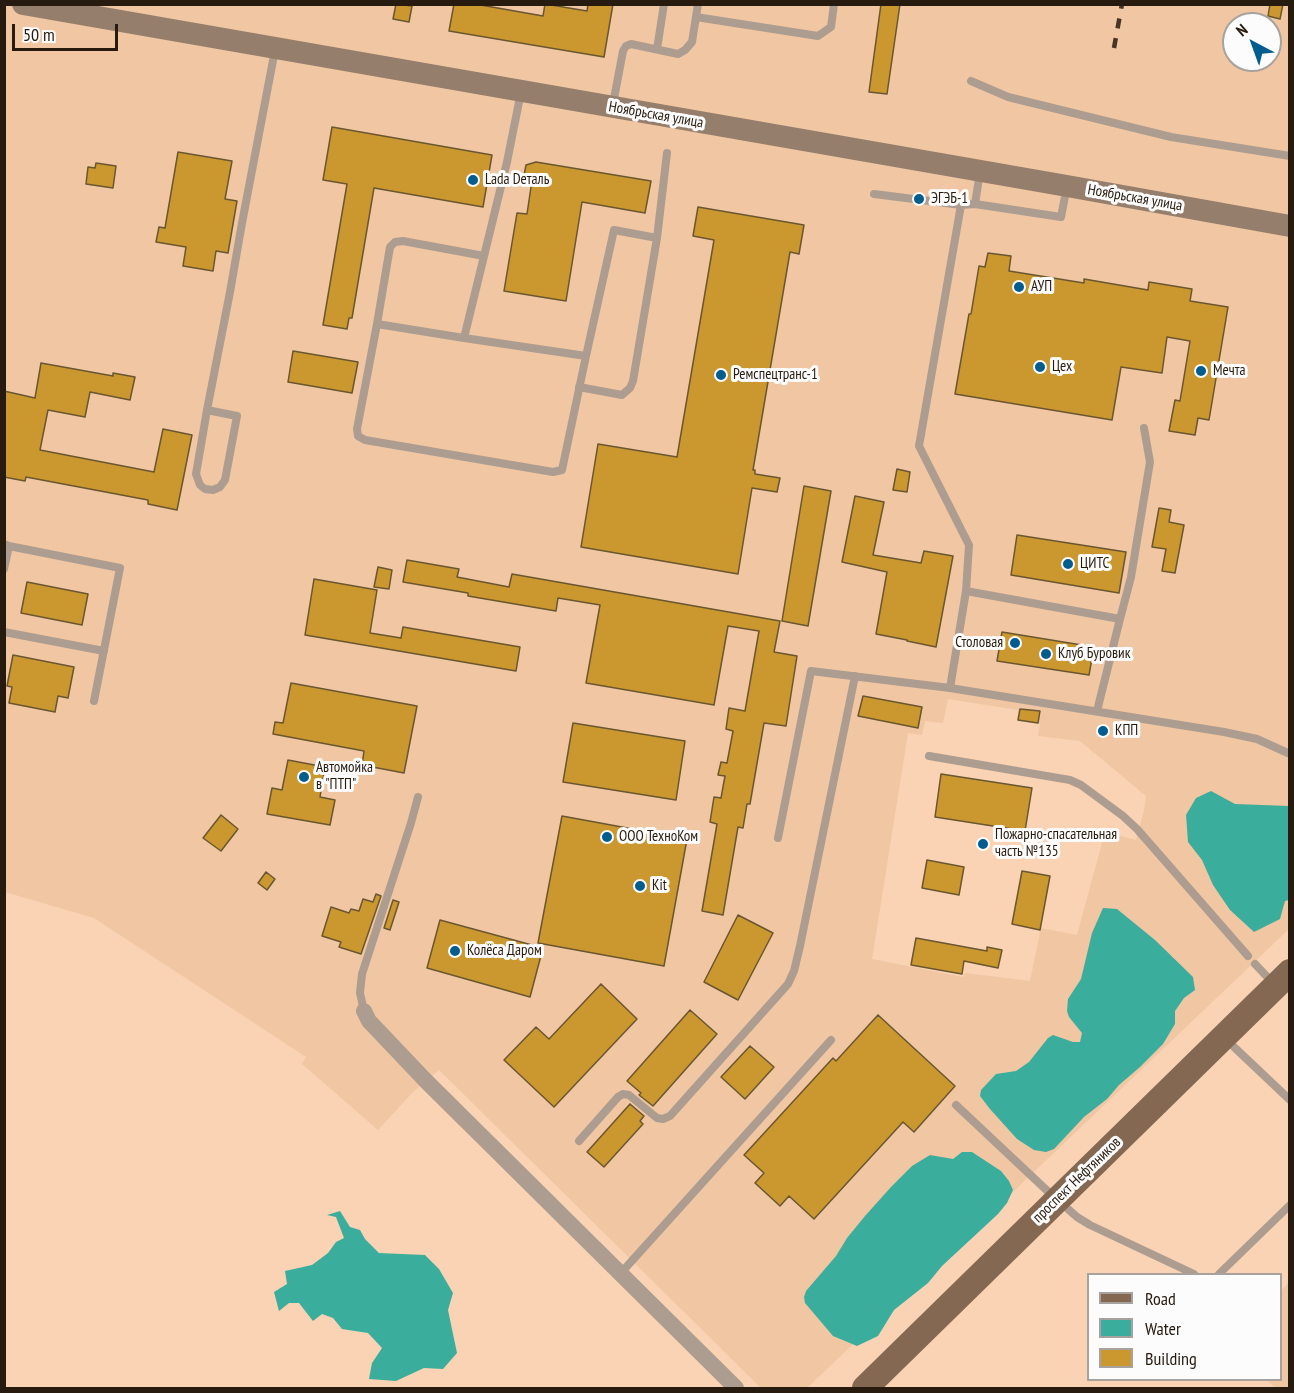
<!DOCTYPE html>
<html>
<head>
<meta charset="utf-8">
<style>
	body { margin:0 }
	#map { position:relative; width:1294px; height:1393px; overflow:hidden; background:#f9d3b4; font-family:"PT Sans Narrow",sans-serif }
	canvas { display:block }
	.frame { position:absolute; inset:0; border:6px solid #271a0e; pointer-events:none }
	.legend { position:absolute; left:1087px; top:1273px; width:195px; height:108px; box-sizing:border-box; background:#fcfcfc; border:2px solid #a7a29d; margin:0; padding:8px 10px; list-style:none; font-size:18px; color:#271a0e }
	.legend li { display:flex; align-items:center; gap:12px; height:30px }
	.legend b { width:30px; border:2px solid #a7a29d }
	.north { position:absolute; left:1222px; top:12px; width:60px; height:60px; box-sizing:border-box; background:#fcfcfc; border:2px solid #a7a29d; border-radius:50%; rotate:319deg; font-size:16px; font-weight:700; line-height:24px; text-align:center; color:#271a0e }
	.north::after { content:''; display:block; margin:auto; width:21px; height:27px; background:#005d8e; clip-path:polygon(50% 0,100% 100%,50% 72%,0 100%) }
	.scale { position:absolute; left:12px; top:24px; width:106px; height:27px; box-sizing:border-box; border:3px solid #271a0e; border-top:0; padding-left:8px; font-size:18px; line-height:21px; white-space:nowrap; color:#271a0e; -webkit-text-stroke:4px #fcfcfc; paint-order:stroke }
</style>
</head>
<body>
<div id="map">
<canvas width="1294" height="1393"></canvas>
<div class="frame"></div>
<ul class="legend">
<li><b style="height:8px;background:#846851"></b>Road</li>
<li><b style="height:16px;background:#3bad9d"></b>Water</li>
<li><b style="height:16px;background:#ca982f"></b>Building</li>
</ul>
<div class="north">N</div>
<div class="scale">50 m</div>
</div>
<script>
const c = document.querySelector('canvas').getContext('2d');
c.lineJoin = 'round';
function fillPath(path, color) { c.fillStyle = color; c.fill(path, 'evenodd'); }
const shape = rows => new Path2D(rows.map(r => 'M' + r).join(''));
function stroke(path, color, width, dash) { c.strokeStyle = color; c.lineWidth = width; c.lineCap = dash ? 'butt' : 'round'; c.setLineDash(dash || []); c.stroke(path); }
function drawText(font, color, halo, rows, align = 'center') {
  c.font = font + ' "PT Sans Narrow",sans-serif'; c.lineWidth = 6; c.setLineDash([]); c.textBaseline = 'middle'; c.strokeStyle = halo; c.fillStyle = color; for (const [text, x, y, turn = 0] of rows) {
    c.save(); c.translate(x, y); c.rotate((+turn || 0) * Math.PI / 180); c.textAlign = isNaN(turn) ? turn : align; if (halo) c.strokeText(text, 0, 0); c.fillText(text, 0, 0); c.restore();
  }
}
const built = shape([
	[4,5,1289,5,1289,929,807,1388,761,1388,439,1070,413,1092,378,1130,302,1064,306,1057,94,918,5,892],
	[1234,24,1270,24,1270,60,1234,60],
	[948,699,1018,710,1017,721,1040,724,1038,736,1080,741,1146,796,1144,811,1136,840,1105,832,1077,935,1041,928,1030,981,965,973,963,977,872,959,908,733,922,735,925,721,943,723],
	[1289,1282,1289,1388,1275,1388,1267,1380,1280,1380,1281,1291]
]);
const water = shape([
	[1211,791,1235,804,1289,806,1289,900,1285,901,1280,919,1254,932,1230,910,1213,885,1202,860,1188,842,1186,815,1196,798],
	[1103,908,1117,909,1155,940,1193,977,1195,990,1184,998,1175,1011,1175,1024,1163,1044,1140,1067,1119,1085,1107,1099,1084,1117,1054,1149,1046,1152,1034,1150,1017,1139,990,1109,980,1096,981,1090,996,1074,1016,1071,1029,1062,1048,1038,1053,1035,1073,1042,1080,1042,1082,1033,1069,1017,1067,1011,1068,999,1081,979,1092,933],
	[962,1152,972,1152,1001,1171,1009,1181,1013,1190,1007,1203,998,1214,942,1266,928,1283,894,1310,878,1336,857,1346,833,1336,805,1303,804,1297,806,1291,836,1256,847,1238,865,1216,891,1187,912,1166,930,1155,953,1159],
	[340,1211,350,1227,360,1230,365,1239,379,1253,425,1255,439,1269,453,1293,448,1310,457,1353,443,1369,424,1368,396,1381,369,1379,372,1363,382,1348,368,1333,342,1329,333,1318,322,1314,313,1321,299,1303,289,1303,279,1311,274,1292,287,1284,285,1271,312,1265,328,1253,336,1242,344,1238,336,1217,327,1215]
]);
const building = shape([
	[396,4,412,6,409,22,393,19,396,4],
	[454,4,475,4,543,16,545,4,587,11,588,4,613,4,604,57,449,31,454,4],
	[881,4,900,4,887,94,869,92,881,4],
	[1270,4,1283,4,1280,19,1268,16,1270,4],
	[332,127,492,155,483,207,374,188,352,318,349,318,347,329,323,325,347,184,323,180,332,127],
	[178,152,232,161,225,199,237,201,228,253,216,251,213,271,183,266,186,247,156,242,159,227,165,228,178,152],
	[536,162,651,181,645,213,582,202,566,301,504,291,517,213,527,214,531,187,523,181,526,165,536,162],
	[96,163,116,166,113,188,86,184,88,167,95,168,96,163],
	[698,207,804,225,799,254,790,252,753,470,755,470,755,474,780,478,777,492,752,488,738,574,581,547,598,444,677,457,714,240,693,236,698,207],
	[988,253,1011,256,1009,271,1084,283,1084,279,1148,290,1149,282,1192,289,1190,301,1228,307,1209,420,1198,418,1195,435,1169,431,1175,400,1180,401,1190,341,1167,337,1162,373,1121,367,1112,420,955,394,969,314,971,314,979,266,985,267,988,253],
	[293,351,358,362,352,393,288,382,293,351],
	[41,363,113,376,113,373,135,377,130,400,90,392,85,417,48,410,40,450,154,472,163,429,192,435,177,510,148,504,148,500,26,477,25,481,4,477,4,391,35,398,41,363],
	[897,469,910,472,907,492,893,490,897,469],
	[804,486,831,491,808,626,782,621,804,486],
	[855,496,884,502,873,555,921,563,924,551,953,556,936,647,907,641,907,640,876,634,887,572,842,562,855,496],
	[1159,508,1171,510,1169,522,1184,525,1175,573,1162,571,1166,549,1152,547,1159,508],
	[1017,535,1126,552,1119,593,1011,575,1017,535],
	[407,560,459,569,457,577,509,587,512,574,780,621,774,652,797,656,786,726,764,723,750,804,747,804,743,828,738,827,723,915,702,911,717,824,710,822,714,797,721,798,725,776,718,775,721,762,727,763,733,731,726,729,729,708,745,711,759,631,728,626,714,705,586,683,600,605,558,598,556,611,468,596,468,593,403,582,407,560],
	[378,567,392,570,389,589,374,587,378,567],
	[314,579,377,590,370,633,401,638,403,627,520,647,516,671,305,635,314,579],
	[27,582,88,594,82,625,21,613,27,582],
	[1002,632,1094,647,1089,675,997,661,1002,632],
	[13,655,74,667,68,698,58,696,55,712,9,703,12,687,7,686,13,655],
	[291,683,417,706,404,773,362,765,364,751,273,734,275,722,283,723,291,683],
	[863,696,922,707,918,728,858,716,863,696],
	[1020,709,1040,711,1038,723,1018,720,1020,709],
	[573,723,685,741,676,800,563,782,573,723],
	[288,760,325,767,320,797,335,800,330,825,267,814,272,788,282,790,288,760],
	[941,774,1032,788,1025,831,935,817,941,774],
	[221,815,238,829,221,851,203,838,221,815],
	[562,816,687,839,664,966,538,943,562,816],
	[927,860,964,867,959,895,922,888,927,860],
	[1022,871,1050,876,1040,930,1012,924,1022,871],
	[266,872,275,879,267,890,258,883,266,872],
	[376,894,381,896,361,954,339,947,341,942,322,936,331,907,349,913,351,909,359,911,363,899,373,902,376,894],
	[393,900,399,902,390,930,384,928,393,900],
	[738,915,773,933,738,1000,704,982,738,915],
	[440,920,543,948,530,997,427,968,440,920],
	[916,938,987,951,987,947,1002,950,998,968,964,961,962,974,911,965,916,938],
	[601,984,637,1019,554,1107,504,1060,536,1027,549,1039,601,984],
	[690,1010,717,1034,653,1106,639,1095,641,1093,627,1081,690,1010],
	[878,1015,955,1086,914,1132,903,1122,814,1219,789,1196,780,1206,755,1183,764,1173,744,1155,833,1058,836,1061,878,1015],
	[750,1046,774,1067,745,1099,721,1077,750,1046],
	[630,1104,644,1116,640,1121,643,1124,604,1167,587,1152,630,1104]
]);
const lane = shape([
	[696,17,818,36,831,27,834,4],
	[657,49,664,4],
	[971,81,1008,97,1171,137,1290,156],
	[521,92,507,162,464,338,586,356,614,230,657,238,667,153],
	[613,104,623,51,626,46,631,44,678,54,685,50,692,42,698,4],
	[874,194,961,205,975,204,1061,217,1067,186],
	[975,204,980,172],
	[377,324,390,247,395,242,403,241,484,256],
	[464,338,377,324,357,429,358,436,365,440,553,472,562,470,586,356],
	[579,387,622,395,630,388,633,381,657,238],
	[207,410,237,416,225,480,220,487,213,490,205,489,200,485,196,474,207,410,230,292,242,223,275,50],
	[4,544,9,546,120,568,94,701],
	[4,569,9,546],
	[966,591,1120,619,1097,711],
	[1120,619,1131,577,1150,462,1144,428],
	[4,632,104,651],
	[950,688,966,591,969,545,919,446,961,205],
	[929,756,1070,780,1081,785,1123,816,1137,829,1248,956],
	[778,838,811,671,950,688,1224,732,1257,739,1290,754],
	[1255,964,1273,983],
	[364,1011,360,993,362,974,411,823,418,797],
	[1234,1047,1290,1100],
	[956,1105,1056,1199],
	[579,1141,618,1097,623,1094,629,1095,657,1118,663,1119,670,1116,788,984,794,971,800,946,855,676],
	[1068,1209,1077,1217,1090,1225,1194,1274],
	[620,1274,831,1040],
	[1219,1274,1290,1205]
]);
const street = shape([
	[364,1011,369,1021,426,1081,736,1388]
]);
const secondary = shape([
	[23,4,1067,186,1290,226]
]);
const primary = shape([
	[865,1388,1290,972]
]);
const rail = shape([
	[1114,48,1122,4]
]);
const markers = [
	[473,180,6,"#005d8e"],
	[919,199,6,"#005d8e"],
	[1019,287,6,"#005d8e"],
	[1040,367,6,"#005d8e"],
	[1201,371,6,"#005d8e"],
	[721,375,6,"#005d8e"],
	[1068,564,6,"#005d8e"],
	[1015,643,6,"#005d8e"],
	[1046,654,6,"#005d8e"],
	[1103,731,6,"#005d8e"],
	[304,777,6,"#005d8e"],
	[607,837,6,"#005d8e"],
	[983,844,6,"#005d8e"],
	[640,886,6,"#005d8e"],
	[455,951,6,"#005d8e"]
];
const streetNames = [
	["Ноябрьская улица",656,115,10],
	["Ноябрьская улица",1135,198,10],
	["проспект Нефтяников",1077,1180,-44]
];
const poiNames = [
	["Lada Dеталь",485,180],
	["ЭГЭБ-1",931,199],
	["АУП",1031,287],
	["Цех",1052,367],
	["Мечта",1213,371],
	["Ремспецтранс-1",733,375],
	["ЦИТС",1080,564],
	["Столовая",1003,643,"right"],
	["Клуб Буровик",1058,654],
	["КПП",1115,731],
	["Автомойка",316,768],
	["в \"ПТП\"",316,785],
	["Пожарно-спасательная",995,835],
	["часть №135",995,852],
	["ООО ТехноКом",619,837],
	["Kit",652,886],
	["Колёса Даром",467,951]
];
fillPath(built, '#f1c6a2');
fillPath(water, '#3bad9d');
fillPath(building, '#ca982f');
stroke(building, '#6a5631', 1.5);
stroke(lane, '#ad9d90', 8);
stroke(street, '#ad9d90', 16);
stroke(secondary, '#957e6b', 22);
stroke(primary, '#846851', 26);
stroke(rail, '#463627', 4.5, [10, 10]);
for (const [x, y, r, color] of markers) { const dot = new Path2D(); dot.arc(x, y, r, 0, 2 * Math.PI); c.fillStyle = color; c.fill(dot); stroke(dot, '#fcfcfc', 2); }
drawText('15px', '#271a0e', '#fcfcfc', streetNames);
drawText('15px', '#271a0e', '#fcfcfc', poiNames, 'left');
</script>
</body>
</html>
